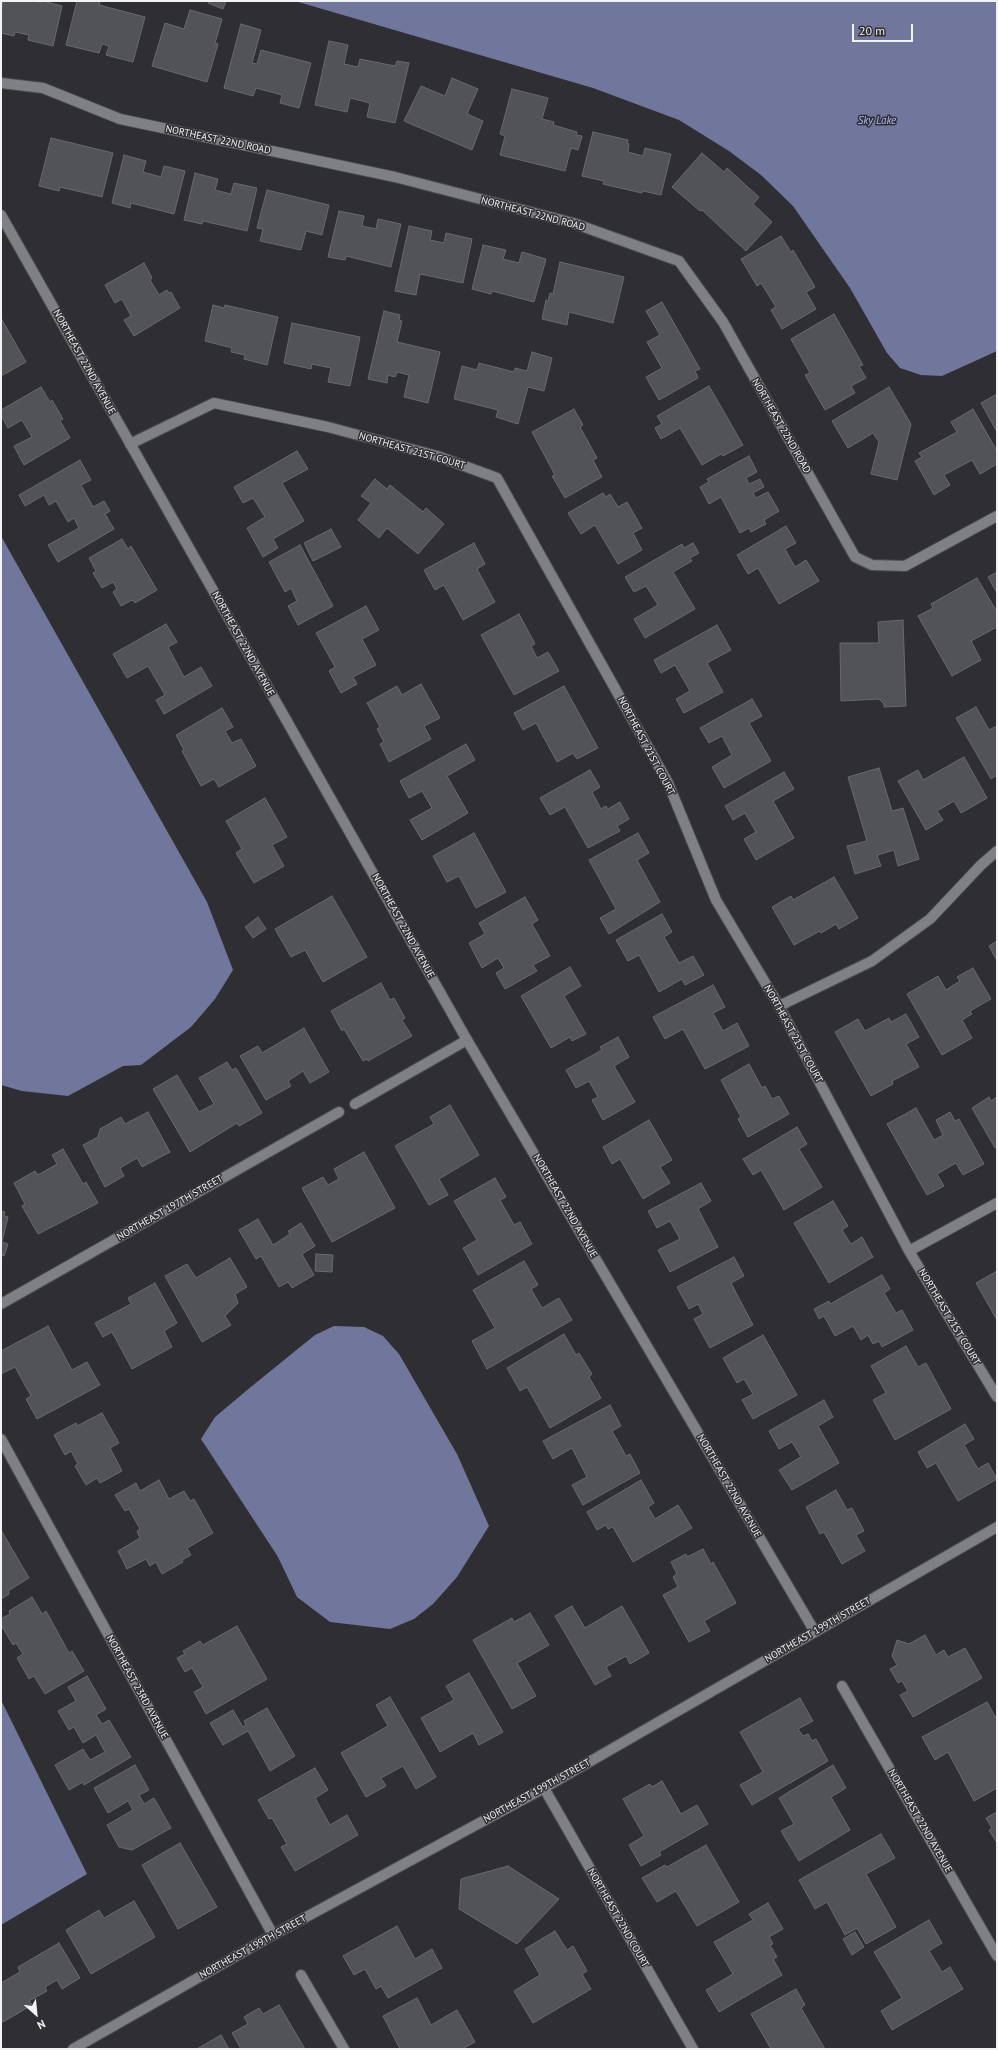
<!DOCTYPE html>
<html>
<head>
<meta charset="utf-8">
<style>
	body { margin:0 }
	#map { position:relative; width:998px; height:2050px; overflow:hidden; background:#2f2f33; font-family:"PT Sans",sans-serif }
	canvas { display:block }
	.frame { position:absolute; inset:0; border:2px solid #f3f3f6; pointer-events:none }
	.north { position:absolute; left:16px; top:1994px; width:40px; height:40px; -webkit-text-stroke:3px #2f2f33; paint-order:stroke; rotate:153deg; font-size:11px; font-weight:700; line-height:16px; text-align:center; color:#f3f3f6 }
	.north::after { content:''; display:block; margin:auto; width:14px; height:18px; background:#f3f3f6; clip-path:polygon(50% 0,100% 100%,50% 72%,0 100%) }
	.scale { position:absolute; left:852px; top:24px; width:61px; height:18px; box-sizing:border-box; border:2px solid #f3f3f6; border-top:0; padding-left:5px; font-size:12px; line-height:14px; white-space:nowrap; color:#f3f3f6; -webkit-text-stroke:3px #2f2f33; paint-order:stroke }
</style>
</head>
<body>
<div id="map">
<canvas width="998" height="2050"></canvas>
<div class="frame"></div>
<div class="north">N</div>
<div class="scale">20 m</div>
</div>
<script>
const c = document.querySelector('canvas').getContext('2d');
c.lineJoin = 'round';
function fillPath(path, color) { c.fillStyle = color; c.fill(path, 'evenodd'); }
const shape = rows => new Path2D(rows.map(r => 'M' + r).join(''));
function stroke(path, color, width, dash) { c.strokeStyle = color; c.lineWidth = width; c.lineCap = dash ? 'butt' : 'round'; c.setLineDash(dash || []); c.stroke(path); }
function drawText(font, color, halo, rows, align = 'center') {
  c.font = font + ' "PT Sans",sans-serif'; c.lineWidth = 3; c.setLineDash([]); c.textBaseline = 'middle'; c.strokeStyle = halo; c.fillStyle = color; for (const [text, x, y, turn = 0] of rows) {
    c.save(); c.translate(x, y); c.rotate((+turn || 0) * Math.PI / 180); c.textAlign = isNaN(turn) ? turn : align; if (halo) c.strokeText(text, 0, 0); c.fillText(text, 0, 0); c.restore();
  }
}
const water = shape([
	[295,1,997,1,997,351,942,376,921,375,900,368,887,353,850,288,793,206,761,175,729,151,679,120,593,88],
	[1,536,207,902,233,970,215,999,191,1027,141,1065,123,1066,68,1096,22,1091,1,1085],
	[334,1326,364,1327,383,1336,399,1354,457,1454,489,1526,457,1577,433,1604,414,1619,390,1629,330,1622,297,1597,278,1557,201,1439,215,1417,252,1386,315,1335],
	[1,1700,87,1874,1,1925]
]);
const building = shape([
	[3,1,34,1,42,3,43,1,62,6,53,46,28,40,29,35,15,32,14,36,1,33,1,10,3,1],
	[77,1,100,1,99,5,145,17,133,62,106,55,109,46,102,44,99,53,66,45,77,1],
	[209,1,226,1,223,9,208,3,209,1],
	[190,10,222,19,215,43,218,44,207,82,152,66,165,23,184,29,190,10],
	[241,24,261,30,252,63,257,64,261,50,311,63,299,108,280,103,282,95,256,88,253,96,224,88,241,24],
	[329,41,348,45,344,64,358,67,360,59,395,66,397,61,409,63,395,123,367,117,370,103,350,98,347,112,315,105,329,41],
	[452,78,478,89,467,114,483,121,472,150,404,121,421,86,445,96,452,78],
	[512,89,548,98,542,119,554,122,553,125,577,132,576,135,582,136,578,150,571,148,565,171,500,155,505,136,500,134,512,89],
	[593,132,628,140,627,143,629,144,628,152,643,156,645,148,671,154,661,195,643,191,642,193,603,184,604,181,582,176,593,132],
	[51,138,113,153,102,197,60,187,59,191,39,186,51,138],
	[702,153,724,172,727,168,759,197,753,204,772,222,746,251,702,210,700,211,672,187,702,153],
	[124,155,146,161,143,172,161,177,164,166,185,171,174,214,131,203,130,208,112,203,124,155],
	[195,173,218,179,215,190,231,194,234,183,257,188,247,231,203,221,202,224,184,220,195,173],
	[267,190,329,205,322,235,306,231,301,250,260,241,263,229,257,228,267,190],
	[339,211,364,216,362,226,376,229,378,219,401,224,391,267,346,256,345,260,328,257,339,211],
	[409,226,432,231,430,240,444,243,446,233,472,239,463,283,420,274,416,295,395,291,409,226],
	[781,236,791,252,793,250,815,287,806,292,816,309,782,329,771,310,776,307,761,283,757,286,741,259,781,236],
	[483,245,506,250,503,259,519,263,522,252,546,259,534,302,492,291,491,294,472,289,483,245],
	[560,262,624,277,613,323,569,312,567,325,542,319,546,300,548,301,550,293,553,294,560,262],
	[144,263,152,278,150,280,159,295,167,290,169,293,171,292,180,308,134,336,124,320,131,316,122,299,115,303,105,285,144,263],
	[662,302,700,369,695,371,698,378,659,400,646,377,662,368,647,342,660,335,646,311,662,302],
	[213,305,224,308,225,305,278,317,267,365,244,359,245,355,231,352,232,348,205,341,213,305],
	[384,311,400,315,399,320,402,321,397,342,440,352,428,403,404,397,409,375,397,372,395,377,388,375,387,383,368,379,384,311],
	[834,314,863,365,859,366,866,378,851,386,855,393,825,410,805,375,810,373,791,339,834,314],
	[1,318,26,362,1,376,1,318],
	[292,323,360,337,350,386,328,382,331,368,312,364,311,369,284,363,292,323],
	[532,352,552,358,544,391,528,387,518,424,496,417,498,410,454,399,462,366,477,370,479,363,514,372,515,368,527,371,532,352],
	[709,386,743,445,723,456,721,454,702,465,680,428,661,439,655,428,662,424,657,416,709,386],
	[41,387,50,402,52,400,63,419,60,421,70,438,24,465,14,446,32,437,22,420,8,428,1,415,1,410,41,387],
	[889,387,911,424,897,480,871,474,879,442,873,433,848,448,832,421,889,387],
	[997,394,997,432,981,403,997,394],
	[574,409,583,425,580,427,597,458,593,460,602,477,565,498,552,476,555,475,532,432,574,409],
	[973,409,997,451,997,464,980,474,972,460,944,475,950,485,934,495,915,461,922,457,919,453,957,432,951,422,973,409],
	[297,451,308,469,282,483,304,521,273,539,278,548,263,557,247,528,265,517,253,498,243,503,234,487,297,451],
	[749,456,757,472,746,478,749,484,760,479,764,487,753,493,756,498,768,492,779,511,764,520,766,524,751,532,749,528,740,533,721,497,709,504,700,487,709,482,707,479,749,456],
	[80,460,91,480,81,485,93,507,104,501,110,511,105,514,114,529,58,562,48,545,79,528,74,518,68,522,56,501,49,505,44,495,25,506,19,495,80,460],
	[375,479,387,489,390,485,423,512,426,508,444,524,418,554,387,528,379,538,358,520,371,503,361,496,375,479],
	[603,493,606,497,610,494,618,507,627,502,642,528,633,533,642,550,618,564,595,525,581,534,568,513,603,493],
	[786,526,796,543,785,549,795,567,806,560,819,581,779,604,758,568,748,574,737,555,786,526],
	[331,529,341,547,313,561,304,543,331,529],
	[122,539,128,549,131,546,157,590,135,603,132,600,121,606,113,592,117,589,113,582,102,588,93,573,96,571,89,558,122,539],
	[474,543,485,564,477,569,495,602,463,620,444,585,435,590,424,570,474,543],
	[693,543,699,553,690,558,692,561,673,572,695,609,645,638,634,619,658,605,646,586,634,592,625,577,682,544,684,548,693,543],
	[300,545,333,606,298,625,288,606,297,601,291,588,285,592,269,562,300,545],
	[997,572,997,593,988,577,997,572],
	[977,578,997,612,997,627,971,641,981,660,952,676,918,616,933,608,931,604,977,578],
	[366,606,379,630,362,639,376,665,353,677,357,684,341,693,329,671,335,667,316,633,366,606],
	[519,614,535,644,531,646,537,658,548,652,559,671,514,695,481,635,519,614],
	[903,620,906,706,884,707,884,704,879,699,841,701,840,643,879,643,878,622,903,620],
	[166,624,177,642,168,647,184,677,201,667,212,686,164,714,156,700,165,695,148,666,127,678,113,654,166,624],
	[717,625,731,650,707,663,723,692,684,713,676,699,690,691,675,665,661,673,654,660,717,625],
	[421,684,440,718,424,726,431,739,389,762,380,744,384,742,377,729,380,727,367,703,397,686,402,695,421,684],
	[564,686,598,748,577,759,573,753,557,762,536,723,523,730,514,713,564,686],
	[752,699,762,716,749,723,771,761,724,788,712,767,732,755,722,736,709,743,700,728,752,699],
	[976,707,989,730,997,726,997,775,991,779,956,718,976,707],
	[222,708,233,727,225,731,232,743,241,739,256,766,219,787,214,779,201,786,182,751,184,750,176,735,222,708],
	[466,744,475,760,447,776,468,813,422,840,410,820,432,808,422,791,409,798,400,781,466,744],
	[964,757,987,798,961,813,954,801,937,811,943,820,926,830,898,781,918,770,923,780,964,757],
	[879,768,892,811,903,808,919,859,898,866,894,850,877,855,881,866,855,874,847,846,867,841,848,777,879,768],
	[590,770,600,787,592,792,601,809,606,806,608,809,620,802,629,819,617,826,620,831,588,848,565,807,550,815,540,798,590,770],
	[784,772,794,789,773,801,794,838,756,860,744,839,756,832,745,813,733,820,725,806,784,772],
	[265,798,287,837,272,845,284,866,254,883,236,853,242,849,226,821,265,798],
	[474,833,506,892,476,908,459,876,447,882,433,856,474,833],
	[638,833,649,853,637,860,660,902,609,934,600,918,616,909,589,860,638,833],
	[834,877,858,918,839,929,836,924,821,933,820,931,794,945,772,907,791,896,793,900,834,877],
	[332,896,367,957,323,982,305,950,291,957,275,929,332,896],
	[525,897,538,920,532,924,550,956,533,965,537,971,505,989,496,973,504,968,498,958,482,968,469,943,485,934,479,923,525,897],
	[662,914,672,932,664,937,679,963,693,956,704,975,685,985,682,979,659,992,639,955,628,961,616,940,662,914],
	[258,917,266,929,253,938,245,927,258,917],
	[997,941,997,961,989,946,997,941],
	[570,967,581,986,564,996,586,1034,572,1041,570,1037,551,1048,521,996,570,967],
	[973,968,991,999,970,1011,972,1014,962,1020,972,1038,942,1055,907,994,938,976,946,990,960,981,957,977,973,968],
	[381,983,390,1000,394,998,405,1018,402,1020,412,1036,368,1061,367,1059,363,1061,344,1029,342,1031,331,1011,381,983],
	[713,985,725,1007,713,1013,723,1031,737,1023,749,1046,705,1069,683,1029,665,1039,653,1017,713,985],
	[906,1014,919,1037,906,1044,919,1067,892,1081,893,1084,871,1096,835,1032,858,1019,865,1031,889,1018,891,1022,906,1014],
	[304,1028,329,1072,310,1083,303,1071,288,1081,291,1086,266,1100,240,1056,258,1046,262,1053,304,1028],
	[618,1037,629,1057,614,1066,635,1102,603,1120,592,1100,598,1097,589,1081,576,1088,566,1070,602,1050,600,1047,618,1037],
	[227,1062,232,1070,236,1068,262,1113,239,1126,237,1123,190,1152,153,1089,177,1075,199,1112,214,1104,199,1078,227,1062],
	[749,1064,762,1088,765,1086,772,1099,779,1096,789,1114,748,1137,738,1119,741,1117,721,1080,749,1064],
	[989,1097,991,1101,997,1097,997,1147,995,1148,972,1108,989,1097],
	[450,1105,479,1155,439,1179,448,1195,429,1205,395,1146,434,1124,430,1117,450,1105],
	[916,1108,934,1140,943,1135,936,1120,950,1112,955,1121,959,1119,984,1164,963,1175,956,1163,937,1174,944,1186,927,1195,887,1124,916,1108],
	[148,1112,170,1152,142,1167,137,1158,120,1168,124,1176,105,1187,83,1145,98,1137,100,1129,121,1117,125,1124,148,1112],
	[649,1120,672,1160,660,1167,670,1183,643,1199,620,1159,612,1164,603,1147,649,1120],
	[797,1127,807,1144,799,1149,822,1187,784,1210,761,1170,753,1175,743,1159,797,1127],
	[63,1149,83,1184,86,1182,98,1203,38,1234,22,1206,25,1204,14,1183,35,1171,38,1175,57,1164,52,1155,63,1149],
	[364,1152,395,1208,332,1242,302,1188,323,1177,328,1185,339,1179,334,1169,364,1152],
	[495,1178,506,1197,500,1200,514,1225,520,1222,532,1244,478,1275,463,1248,477,1240,454,1201,495,1178],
	[701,1183,711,1201,698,1209,718,1247,670,1272,658,1250,680,1239,670,1221,657,1228,648,1211,701,1183],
	[833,1201,848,1226,842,1230,851,1244,862,1237,873,1257,829,1283,794,1223,833,1201],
	[1,1211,5,1212,4,1216,8,1217,2,1242,8,1244,4,1256,1,1255,1,1211],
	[258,1219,273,1245,290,1234,288,1231,301,1223,315,1246,302,1254,314,1275,292,1288,288,1282,279,1287,261,1256,256,1259,239,1230,258,1219],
	[316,1254,333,1255,332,1272,315,1271,316,1254],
	[734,1257,744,1276,731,1283,753,1325,710,1348,694,1319,703,1314,698,1304,689,1309,677,1287,734,1257],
	[230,1258,247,1287,235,1294,238,1303,225,1316,231,1325,202,1342,165,1276,187,1264,196,1278,230,1258],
	[524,1261,538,1285,531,1289,542,1308,559,1298,572,1320,487,1369,472,1341,495,1328,473,1290,524,1261],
	[997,1271,997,1320,976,1283,997,1271],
	[882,1275,890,1289,884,1293,896,1313,902,1310,913,1330,882,1347,879,1341,873,1344,868,1335,861,1340,853,1326,835,1336,824,1316,819,1319,814,1309,829,1301,830,1304,882,1275],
	[155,1283,177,1323,164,1331,172,1347,132,1369,112,1332,103,1337,95,1323,131,1304,128,1298,155,1283],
	[48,1326,72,1370,87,1362,100,1385,37,1419,26,1399,31,1396,15,1367,1,1374,1,1351,48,1326],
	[564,1334,576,1355,579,1353,592,1374,589,1377,601,1398,550,1428,527,1387,520,1391,507,1368,564,1334],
	[763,1335,797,1395,753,1419,742,1400,753,1394,744,1379,737,1383,723,1358,763,1335],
	[906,1346,918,1367,926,1363,951,1409,895,1440,873,1400,886,1393,871,1366,906,1346],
	[824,1400,833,1417,818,1426,839,1463,792,1490,779,1470,801,1457,792,1442,779,1449,769,1431,824,1400],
	[610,1405,621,1426,612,1431,626,1456,630,1454,640,1473,583,1505,572,1485,587,1477,572,1448,553,1459,543,1441,610,1405],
	[102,1413,119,1443,110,1448,122,1471,100,1483,97,1478,86,1485,75,1466,78,1464,71,1451,65,1455,54,1435,76,1423,77,1426,102,1413],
	[965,1424,974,1439,964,1445,978,1469,988,1463,997,1479,958,1501,936,1463,927,1468,918,1452,965,1424],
	[159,1480,169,1499,184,1491,190,1501,194,1499,213,1533,187,1548,191,1555,182,1560,183,1562,162,1574,156,1562,150,1566,146,1559,127,1569,118,1551,140,1538,137,1531,140,1529,129,1509,125,1511,115,1495,136,1483,140,1491,159,1480],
	[641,1480,654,1503,648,1507,655,1519,678,1505,692,1528,633,1562,613,1527,608,1529,606,1525,597,1530,587,1512,641,1480],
	[836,1490,847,1510,852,1508,864,1531,856,1535,865,1551,842,1564,824,1532,820,1534,806,1507,836,1490],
	[1,1530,29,1578,8,1591,9,1594,1,1599,1,1530],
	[703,1549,711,1564,713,1562,736,1603,704,1621,710,1631,689,1642,663,1595,678,1587,673,1577,677,1574,671,1562,686,1554,687,1557,703,1549],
	[32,1597,42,1614,46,1611,69,1653,72,1651,84,1671,45,1694,34,1676,29,1679,17,1658,23,1654,16,1643,13,1645,1,1625,1,1619,10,1614,9,1611,32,1597],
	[572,1606,585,1628,622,1606,649,1653,630,1664,626,1656,606,1667,611,1676,595,1685,555,1616,572,1606],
	[530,1613,549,1645,517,1663,536,1696,512,1709,473,1640,512,1618,514,1622,530,1613],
	[237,1626,267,1679,206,1714,194,1692,203,1687,192,1668,185,1672,177,1658,185,1654,183,1651,200,1641,203,1645,237,1626],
	[925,1635,936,1655,944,1650,948,1657,965,1648,982,1678,913,1717,900,1695,908,1691,902,1681,898,1683,890,1669,897,1665,892,1656,897,1640,909,1644,925,1635],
	[469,1673,503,1732,479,1745,473,1733,440,1752,421,1718,454,1700,446,1686,469,1673],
	[87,1676,106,1709,96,1715,102,1724,109,1720,131,1757,84,1785,83,1782,69,1790,55,1765,83,1749,90,1760,105,1752,96,1735,83,1743,74,1727,69,1730,58,1711,76,1701,68,1687,87,1676],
	[390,1697,436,1777,416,1789,403,1766,381,1778,386,1786,366,1797,341,1753,388,1726,376,1705,390,1697],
	[800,1698,813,1721,798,1729,803,1736,808,1734,812,1741,816,1739,828,1761,752,1805,740,1785,763,1772,740,1732,800,1698],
	[987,1702,997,1720,997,1788,974,1801,948,1752,935,1760,922,1737,987,1702],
	[267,1708,295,1756,270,1771,248,1731,223,1745,210,1723,233,1710,243,1727,246,1725,244,1721,267,1708],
	[135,1765,149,1790,139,1795,144,1804,154,1798,171,1828,132,1850,119,1847,107,1825,133,1810,128,1801,108,1813,94,1788,135,1765],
	[833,1765,846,1788,831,1797,850,1830,799,1861,781,1831,794,1824,779,1798,833,1765],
	[315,1768,328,1790,315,1798,330,1825,347,1815,358,1835,295,1871,281,1847,287,1844,272,1818,269,1819,258,1800,315,1768],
	[662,1781,681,1814,697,1805,708,1824,659,1852,661,1855,641,1866,629,1845,644,1836,623,1799,650,1784,652,1787,662,1781],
	[997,1812,997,1843,989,1830,992,1828,986,1818,997,1812],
	[881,1834,895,1858,866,1874,896,1927,866,1944,857,1928,845,1935,827,1902,815,1909,799,1880,881,1834],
	[180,1843,217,1907,178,1929,142,1865,180,1843],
	[706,1845,739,1902,697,1926,676,1891,657,1902,642,1878,665,1865,667,1867,706,1845],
	[508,1866,559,1899,517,1944,459,1909,461,1879,508,1866],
	[134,1901,155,1937,91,1974,66,1930,99,1910,104,1918,134,1901],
	[768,1903,783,1929,769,1937,773,1944,770,1945,777,1957,773,1959,782,1975,719,2012,706,1990,733,1974,714,1942,753,1920,749,1914,768,1903],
	[929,1920,942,1943,929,1951,942,1972,950,1967,963,1989,892,2030,881,2011,902,1998,874,1952,929,1920],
	[397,1926,415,1959,432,1949,442,1968,388,1998,381,1986,376,1989,365,1969,354,1975,343,1956,397,1926],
	[555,1931,567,1950,573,1946,587,1971,582,1974,591,1989,533,2023,514,1991,540,1975,525,1949,555,1931],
	[855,1932,864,1947,852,1955,843,1939,855,1932],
	[59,1943,80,1978,62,1989,57,1980,45,1987,47,1991,29,2001,32,2005,3,2022,1,2019,1,1983,20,1972,18,1967,59,1943],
	[796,1989,805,2005,801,2008,825,2049,771,2049,751,2014,796,1989],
	[417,1998,431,2025,457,2010,475,2042,462,2049,400,2049,383,2016,417,1998],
	[279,2005,305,2049,241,2049,232,2033,248,2024,244,2017,259,2008,263,2014,279,2005],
	[221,2035,229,2049,197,2049,221,2035]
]);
const minor = shape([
	[1,83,43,88,120,119,395,177,573,223,679,261,723,322,855,557,872,565,905,566,997,516],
	[130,444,214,403,328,427,437,456,497,478,668,783,716,900,779,1006,909,1251,997,1397],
	[779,1006,872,961,930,919,981,865,997,851],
	[355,1104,467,1040],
	[909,1251,997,1203],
	[1,1304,339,1112],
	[1,1439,273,1935],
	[842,1686,997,1956],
	[544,1788,693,2049],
	[301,1975,344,2049]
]);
const tertiary = shape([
	[1,215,467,1040,815,1632],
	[73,2049,273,1935,544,1788,997,1527]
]);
const streetNames = [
	["NORTHEAST 22ND ROAD",218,140,12],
	["NORTHEAST 22ND ROAD",533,214,15],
	["NORTHEAST 22ND AVENUE",84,362,61],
	["NORTHEAST 22ND ROAD",781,426,60],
	["NORTHEAST 21ST COURT",412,451,16],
	["NORTHEAST 22ND AVENUE",243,644,61],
	["NORTHEAST 21ST COURT",646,746,62],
	["NORTHEAST 22ND AVENUE",403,926,61],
	["NORTHEAST 21ST COURT",793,1034,61],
	["NORTHEAST 22ND AVENUE",565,1206,60],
	["NORTHEAST 197TH STREET",170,1208,-30],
	["NORTHEAST 21ST COURT",949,1317,59],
	["NORTHEAST 22ND AVENUE",729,1486,60],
	["NORTHEAST 199TH STREET",818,1630,-30],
	["NORTHEAST 23RD AVENUE",137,1687,61],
	["NORTHEAST 199TH STREET",537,1791,-29],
	["NORTHEAST 22ND AVENUE",920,1821,60],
	["NORTHEAST 22ND COURT",618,1918,60],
	["NORTHEAST 199TH STREET",253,1947,-29]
];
const waterNames = [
	["Sky Lake",877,121]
];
fillPath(water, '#71769c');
fillPath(building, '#525357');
stroke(building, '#69696e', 1);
stroke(minor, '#4c4c50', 12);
stroke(tertiary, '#4c4c50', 12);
stroke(minor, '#7f8084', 10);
stroke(tertiary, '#7f8084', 10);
drawText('10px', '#f3f3f6', '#2f2f33', streetNames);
drawText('italic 11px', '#b5bcfc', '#2f2f33', waterNames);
</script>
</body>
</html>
